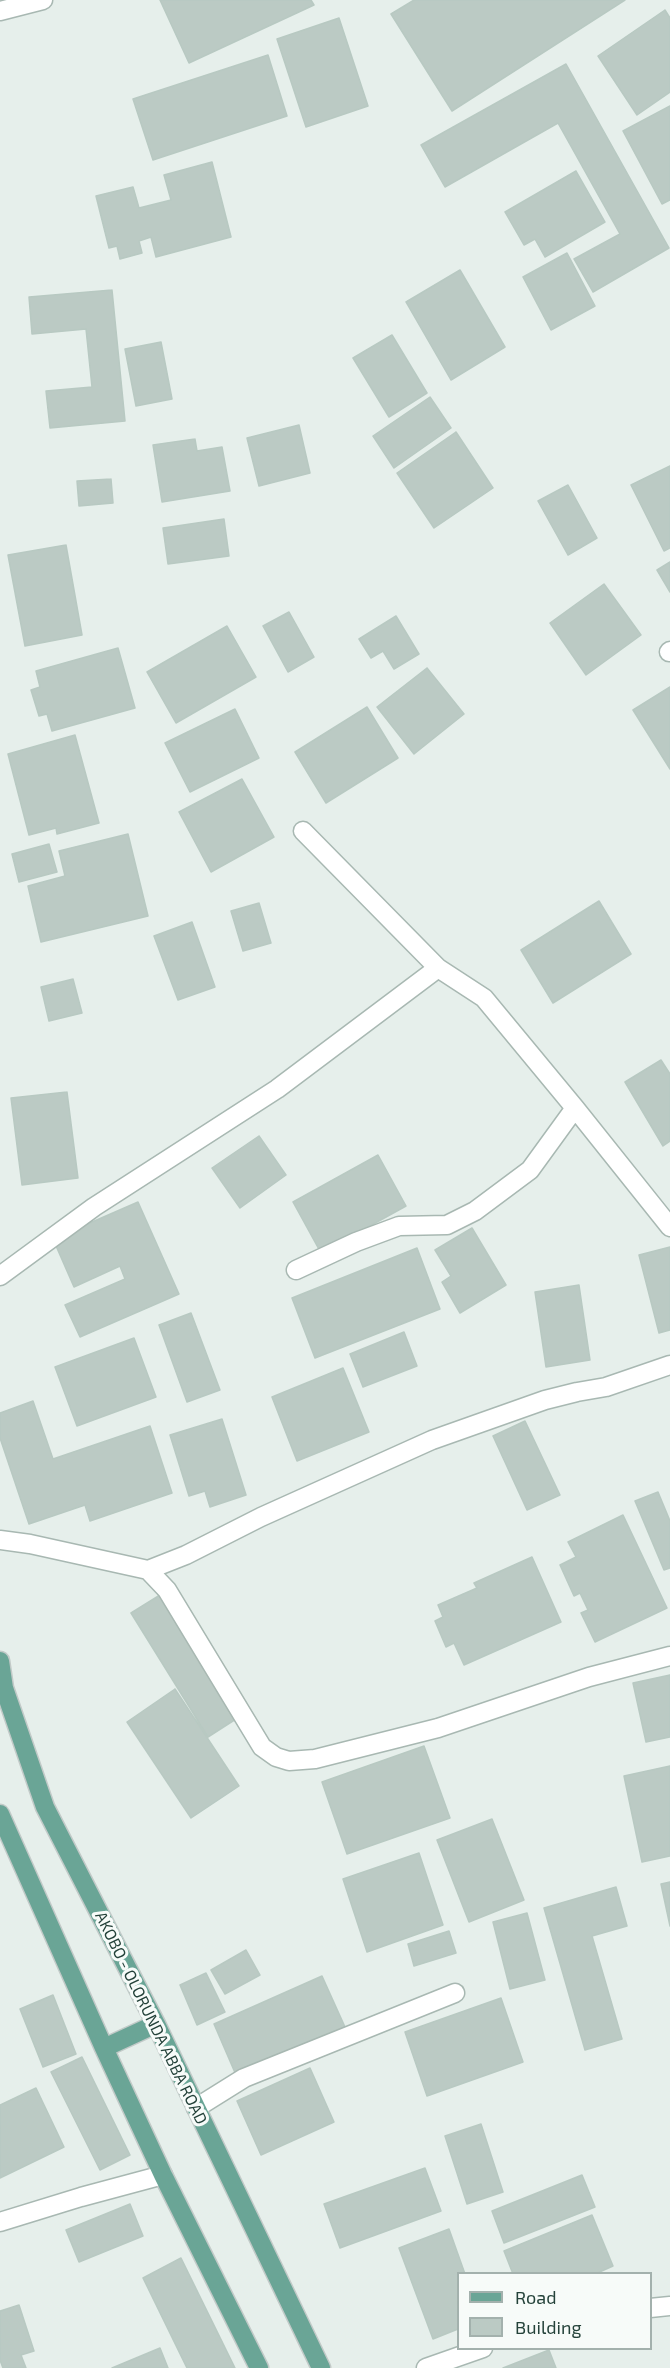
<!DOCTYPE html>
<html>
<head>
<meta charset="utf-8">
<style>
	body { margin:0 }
	#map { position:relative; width:670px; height:2368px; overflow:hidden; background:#e6efeb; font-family:"Exo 2",sans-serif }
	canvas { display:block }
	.legend { position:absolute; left:457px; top:2272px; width:195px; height:78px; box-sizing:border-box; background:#f7fbf9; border:2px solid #a3b1ad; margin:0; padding:8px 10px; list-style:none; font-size:18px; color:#24423a }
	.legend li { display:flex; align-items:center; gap:12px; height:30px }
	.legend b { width:30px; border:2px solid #a3b1ad }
</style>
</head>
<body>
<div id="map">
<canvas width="670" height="2368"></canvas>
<ul class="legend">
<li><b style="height:8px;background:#6aa596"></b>Road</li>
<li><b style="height:16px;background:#bbcac4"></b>Building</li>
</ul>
</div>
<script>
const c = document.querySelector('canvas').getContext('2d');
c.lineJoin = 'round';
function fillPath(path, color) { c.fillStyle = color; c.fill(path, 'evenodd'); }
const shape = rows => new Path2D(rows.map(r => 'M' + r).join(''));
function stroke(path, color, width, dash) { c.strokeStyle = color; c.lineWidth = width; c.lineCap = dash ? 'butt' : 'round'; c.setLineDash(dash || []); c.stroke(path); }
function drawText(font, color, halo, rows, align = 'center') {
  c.font = font + ' "Exo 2",sans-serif'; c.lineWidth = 6; c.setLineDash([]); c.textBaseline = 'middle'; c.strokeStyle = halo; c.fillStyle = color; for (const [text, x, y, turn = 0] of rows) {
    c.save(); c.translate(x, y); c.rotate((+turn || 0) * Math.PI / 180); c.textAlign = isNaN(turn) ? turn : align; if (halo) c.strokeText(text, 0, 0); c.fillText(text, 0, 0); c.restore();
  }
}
const building = shape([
	[160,0,311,0,314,5,189,63,160,0],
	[414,0,625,0,452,111,391,14,414,0],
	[665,10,670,18,670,92,637,115,598,56,665,10],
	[339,18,368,106,306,127,277,39,339,18],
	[268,55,287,116,153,160,133,99,268,55],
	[566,64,669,248,593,292,574,259,620,234,558,123,445,187,421,145,566,64],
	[670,106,670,200,662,204,623,131,670,106],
	[212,162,231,237,156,257,151,237,139,241,142,253,120,259,117,246,109,248,96,196,133,187,139,208,171,200,164,175,212,162],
	[576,171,605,222,545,257,535,239,524,245,505,212,576,171],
	[567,253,595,306,551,330,523,277,567,253],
	[460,270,505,347,451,380,406,302,460,270],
	[112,290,125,421,50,428,46,391,92,387,86,329,32,334,29,297,112,290],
	[392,335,427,393,389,417,353,358,392,335],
	[161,342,172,399,136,406,125,349,161,342],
	[430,397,451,428,394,468,373,436,430,397],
	[299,425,310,473,259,486,247,438,299,425],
	[456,432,493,488,434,528,397,473,456,432],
	[195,439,197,451,222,447,230,491,162,502,153,445,195,439],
	[670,466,670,548,664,551,631,485,670,466],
	[111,479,113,503,79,506,77,481,111,479],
	[568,485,597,538,568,555,538,501,568,485],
	[224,519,229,556,168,564,163,528,224,519],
	[66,545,82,635,25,646,8,555,66,545],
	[670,562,670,592,657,570,670,562],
	[604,584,641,635,586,675,550,623,604,584],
	[289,612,314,657,288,672,263,626,289,612],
	[396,616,419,654,394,669,383,651,371,658,359,639,396,616],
	[227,626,256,677,176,723,147,672,227,626],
	[118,648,135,708,52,731,47,714,39,716,31,690,40,687,36,671,118,648],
	[427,668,464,714,414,754,377,707,427,668],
	[670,687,670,769,633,710,670,687],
	[367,707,398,758,326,803,295,752,367,707],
	[235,709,259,758,190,792,165,743,235,709],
	[75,735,99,823,57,834,56,828,29,835,8,754,75,735],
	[242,779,274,837,211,872,179,812,242,779],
	[128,834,148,916,41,942,28,886,65,876,59,851,128,834],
	[49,844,57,872,19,882,12,854,49,844],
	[599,901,631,954,553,1003,521,950,599,901],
	[259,903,271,943,243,951,231,911,259,903],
	[192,922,215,987,178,1000,154,936,192,922],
	[73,979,82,1013,49,1021,41,987,73,979],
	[661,1060,670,1074,670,1141,663,1146,625,1082,661,1060],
	[67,1092,78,1178,22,1185,11,1098,67,1092],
	[259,1136,286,1175,240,1208,212,1168,259,1136],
	[378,1155,406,1206,321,1253,293,1202,378,1155],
	[138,1202,179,1294,80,1337,65,1305,125,1279,120,1266,74,1287,53,1239,138,1202],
	[472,1228,506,1285,460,1313,442,1282,451,1276,435,1250,472,1228],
	[670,1247,670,1330,659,1333,639,1255,670,1247],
	[417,1248,440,1309,315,1358,292,1298,417,1248],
	[579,1285,590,1360,546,1367,535,1292,579,1285],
	[191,1313,220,1390,187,1402,159,1325,191,1313],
	[404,1332,417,1366,363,1387,350,1354,404,1332],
	[134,1338,156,1397,77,1426,55,1367,134,1338],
	[343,1368,369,1432,297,1461,272,1397,343,1368],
	[33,1401,53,1459,150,1426,172,1493,90,1521,85,1505,29,1524,0,1438,0,1413,33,1401],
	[222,1419,246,1495,210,1507,205,1491,189,1496,170,1435,222,1419],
	[525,1421,560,1495,527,1510,493,1436,525,1421],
	[658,1492,670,1521,670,1568,664,1570,635,1501,658,1492],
	[623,1515,667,1608,595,1642,581,1613,588,1610,580,1593,574,1596,560,1565,576,1557,568,1542,623,1515],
	[532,1557,561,1622,464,1665,454,1643,446,1647,435,1621,443,1617,438,1605,477,1588,474,1583,532,1557],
	[160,1595,236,1719,208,1737,131,1613,160,1595],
	[670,1675,670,1737,646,1742,633,1683,670,1675],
	[175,1689,239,1786,191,1818,127,1722,175,1689],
	[424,1746,450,1818,347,1854,322,1782,424,1746],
	[670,1766,670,1856,642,1862,624,1776,670,1766],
	[492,1819,524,1900,469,1922,437,1840,492,1819],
	[419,1853,443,1925,367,1952,343,1879,419,1853],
	[670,1882,670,1926,661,1884,670,1882],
	[616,1887,627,1926,592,1936,622,2039,585,2050,544,1908,616,1887],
	[527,1913,545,1980,510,1989,493,1922,527,1913],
	[449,1931,456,1953,414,1966,408,1944,449,1931],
	[246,1950,260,1975,225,1994,211,1970,246,1950],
	[206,1973,225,2012,197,2025,180,1985,206,1973],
	[322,1976,345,2027,236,2075,214,2024,322,1976],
	[53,1995,76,2054,43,2067,20,2009,53,1995],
	[501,1998,523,2062,427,2096,405,2032,501,1998],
	[82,2057,130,2155,100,2170,51,2072,82,2057],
	[310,2068,334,2122,261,2155,237,2101,310,2068],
	[36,2088,64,2147,0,2178,0,2105,36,2088],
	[481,2124,503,2192,467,2204,445,2136,481,2124],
	[425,2168,441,2211,340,2248,324,2204,425,2168],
	[582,2175,595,2207,504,2243,492,2211,582,2175],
	[130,2204,143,2236,79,2262,66,2230,130,2204],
	[592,2215,613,2266,595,2274,513,2274,504,2251,592,2215],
	[449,2229,465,2274,458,2274,458,2329,433,2339,399,2248,449,2229],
	[181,2258,235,2368,187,2368,143,2278,181,2258],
	[19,2305,34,2351,21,2355,26,2368,3,2368,0,2360,0,2311,19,2305],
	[160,2348,168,2368,112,2368,160,2348],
	[549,2350,556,2368,503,2368,549,2350]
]);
const minor = shape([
	[0,11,43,0],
	[669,652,670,651],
	[303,831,438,968,484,998,575,1108,670,1227],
	[296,1270,356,1242,399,1226,447,1225,475,1211,530,1170,575,1108],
	[0,1276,94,1207,277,1089,438,968],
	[0,1540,30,1544,148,1570,167,1590,262,1747,276,1757,289,1761,315,1759,438,1728,589,1677,670,1656],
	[148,1570,186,1555,261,1517,432,1440,545,1400,577,1392,606,1387,670,1365],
	[196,2108,244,2078,455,1993],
	[0,2222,81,2197,163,2175],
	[650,2308,670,2306],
	[426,2368,483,2348]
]);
const major = shape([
	[0,1661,4,1688,45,1807,156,2024,321,2368],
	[0,1814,104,2048,163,2175,259,2368],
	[104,2048,156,2024]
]);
const streetNames = [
	["AKOBO - OLORUNDA ABBA ROAD",151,2018,64]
];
fillPath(building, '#bbcac4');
stroke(building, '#b8c9c2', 1.5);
stroke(minor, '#a8b8b2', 21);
stroke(major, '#c2cac8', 21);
stroke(minor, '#fff', 18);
stroke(major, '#6aa596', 18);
drawText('16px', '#24423a', '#f7fbf9', streetNames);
</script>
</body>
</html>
